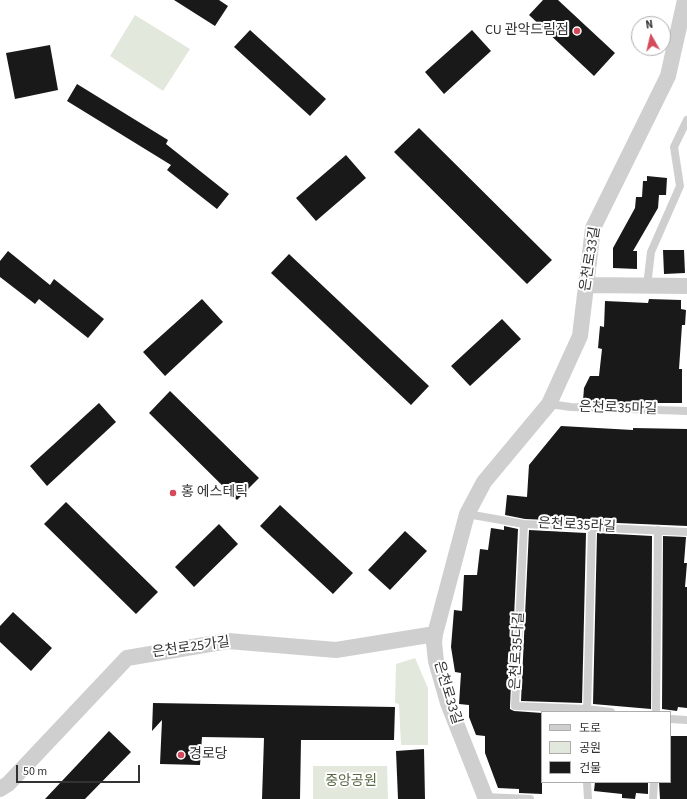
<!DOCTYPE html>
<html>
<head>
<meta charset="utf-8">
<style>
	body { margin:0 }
	#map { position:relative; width:687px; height:799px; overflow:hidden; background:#fff; font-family:"Source Sans 3","Noto Sans KR",sans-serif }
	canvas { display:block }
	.legend { position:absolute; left:541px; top:711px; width:130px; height:72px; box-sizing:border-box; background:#fff; border:1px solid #adadad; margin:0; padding:5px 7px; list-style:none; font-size:12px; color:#323232 }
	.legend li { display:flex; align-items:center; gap:8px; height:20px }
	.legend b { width:20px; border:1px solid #adadad }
	.north { position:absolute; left:631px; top:16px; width:40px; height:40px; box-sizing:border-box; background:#fff; border:1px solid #adadad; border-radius:50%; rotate:352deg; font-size:11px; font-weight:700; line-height:16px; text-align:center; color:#323232 }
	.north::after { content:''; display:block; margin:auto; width:14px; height:18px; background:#d44a5b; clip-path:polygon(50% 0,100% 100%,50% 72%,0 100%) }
	.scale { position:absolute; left:16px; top:765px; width:124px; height:18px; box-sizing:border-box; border:2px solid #323232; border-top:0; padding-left:5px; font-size:12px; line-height:14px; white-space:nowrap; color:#323232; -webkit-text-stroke:3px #fff; paint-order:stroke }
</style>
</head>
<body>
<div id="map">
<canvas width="687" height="799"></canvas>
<ul class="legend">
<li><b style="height:5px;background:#cfcfcf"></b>도로</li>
<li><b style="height:11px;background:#e3e8dd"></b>공원</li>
<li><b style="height:11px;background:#191919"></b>건물</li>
</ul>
<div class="north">N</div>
<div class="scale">50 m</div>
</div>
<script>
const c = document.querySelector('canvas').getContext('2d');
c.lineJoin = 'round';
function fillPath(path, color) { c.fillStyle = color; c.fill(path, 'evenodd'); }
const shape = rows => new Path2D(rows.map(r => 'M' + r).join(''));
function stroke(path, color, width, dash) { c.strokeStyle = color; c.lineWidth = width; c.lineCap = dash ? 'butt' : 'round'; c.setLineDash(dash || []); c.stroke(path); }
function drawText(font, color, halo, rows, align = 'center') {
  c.font = font + ' "Source Sans 3","Noto Sans KR",sans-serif'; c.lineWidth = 4; c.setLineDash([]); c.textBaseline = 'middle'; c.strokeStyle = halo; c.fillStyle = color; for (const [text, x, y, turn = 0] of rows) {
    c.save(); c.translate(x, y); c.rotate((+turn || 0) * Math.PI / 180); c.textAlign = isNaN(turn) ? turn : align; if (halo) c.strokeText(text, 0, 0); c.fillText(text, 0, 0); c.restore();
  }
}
const green = shape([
	[135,15,190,49,163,91,110,56],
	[415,658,428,688,428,745,401,745,399,704,395,703,396,664],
	[313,766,387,766,388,799,313,799]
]);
const building = shape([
	[174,0,219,0,228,6,215,26],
	[543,0,558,0,615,53,594,76,529,15],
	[250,30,326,99,310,116,234,47],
	[472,30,491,51,444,94,425,72],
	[50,45,58,90,15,99,6,53],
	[77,84,168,140,166,144,229,194,217,209,167,170,171,165,67,101],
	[419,128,552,260,527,284,394,152],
	[346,155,366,178,316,221,296,198],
	[647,176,667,178,666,195,659,195,658,208,633,251,637,251,637,269,613,268,613,248,635,208,636,197,642,197,643,181,647,181],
	[663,250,684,250,685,273,664,274],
	[8,251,50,285,54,279,104,319,88,338,39,299,35,304,0,277,0,261],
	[289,254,429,386,411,405,271,273],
	[202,299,223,322,165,376,143,352],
	[649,299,681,300,681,309,686,310,685,325,682,325,679,369,682,369,682,403,630,403,583,401,584,388,590,376,599,376,602,349,598,348,600,326,604,327,605,301,648,303],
	[502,319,521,339,470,386,451,366],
	[170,391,259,478,237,500,149,413],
	[99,403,116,422,47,486,30,466],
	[561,426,633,430,633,428,687,429,687,526,525,519,505,515,507,495,527,497,529,465],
	[66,502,158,592,136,614,44,524],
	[280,505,353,573,333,594,260,526],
	[219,524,238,544,194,587,175,567],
	[504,526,518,529,510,706,510,709,514,711,542,713,542,794,519,793,519,789,498,788,485,753,485,736,476,735,469,717,469,705,459,704,461,673,455,672,451,647,454,610,462,611,464,575,477,575,480,549,488,550,491,528,504,530],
	[529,530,586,533,582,703,521,701],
	[405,531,427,551,390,590,368,570],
	[597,533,652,536,651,709,593,704],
	[663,536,686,537,684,563,687,563,685,587,687,587,687,708,678,707,677,711,662,709],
	[13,612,52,648,31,671,0,642,0,626],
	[153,703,395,707,394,740,301,740,300,799,262,799,264,738,202,737,200,765,160,764,162,720,152,731],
	[109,731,131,752,85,799,45,799],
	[670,736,687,736,687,799,660,799,659,782,670,782],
	[424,749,425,799,398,799,396,751],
	[595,782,648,782,648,794,636,793,635,799,622,798,622,794,594,791]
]);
const lane = shape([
	[647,286,651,252,680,186,674,147,687,120],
	[549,404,571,407,687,411],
	[467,514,524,524,687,532],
	[524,524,515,706,587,709,611,712],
	[587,712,592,527],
	[656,712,658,530],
	[670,719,687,720],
	[587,782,588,799],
	[485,797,530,799],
	[653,799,654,782]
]);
const street = shape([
	[586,285,687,286],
	[0,789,8,784,127,658,228,641,336,650,435,634],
	[486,799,448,703,436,661,434,643,435,634,467,514,484,482,549,404,580,336,593,228,668,76,685,0]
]);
const markers = [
	[577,31,4,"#d44a5b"],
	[173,493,4,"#d44a5b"],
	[181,755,4,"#d44a5b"]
];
const poiNames = [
	["CU 관악드림점",569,31,"right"],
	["홍 에스테틱",181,493],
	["경로당",189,755]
];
const streetNames = [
	["은천로33길",591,259,-81],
	["은천로35마길",618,409,2],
	["은천로35라길",577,526,3],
	["은천로25가길",191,648,-8],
	["은천로35다길",518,651,-87],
	["은천로33길",447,693,73]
];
const parkNames = [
	["중앙공원",351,782]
];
fillPath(green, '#e3e8dd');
fillPath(building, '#191919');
stroke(lane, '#cfcfcf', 8);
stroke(street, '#cfcfcf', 16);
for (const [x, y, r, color] of markers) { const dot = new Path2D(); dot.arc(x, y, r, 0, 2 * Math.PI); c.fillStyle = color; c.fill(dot); stroke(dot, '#fff', 1.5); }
drawText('14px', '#323232', '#fff', poiNames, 'left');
drawText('14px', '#323232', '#fff', streetNames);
drawText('14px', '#586a44', '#fff', parkNames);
</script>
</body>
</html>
